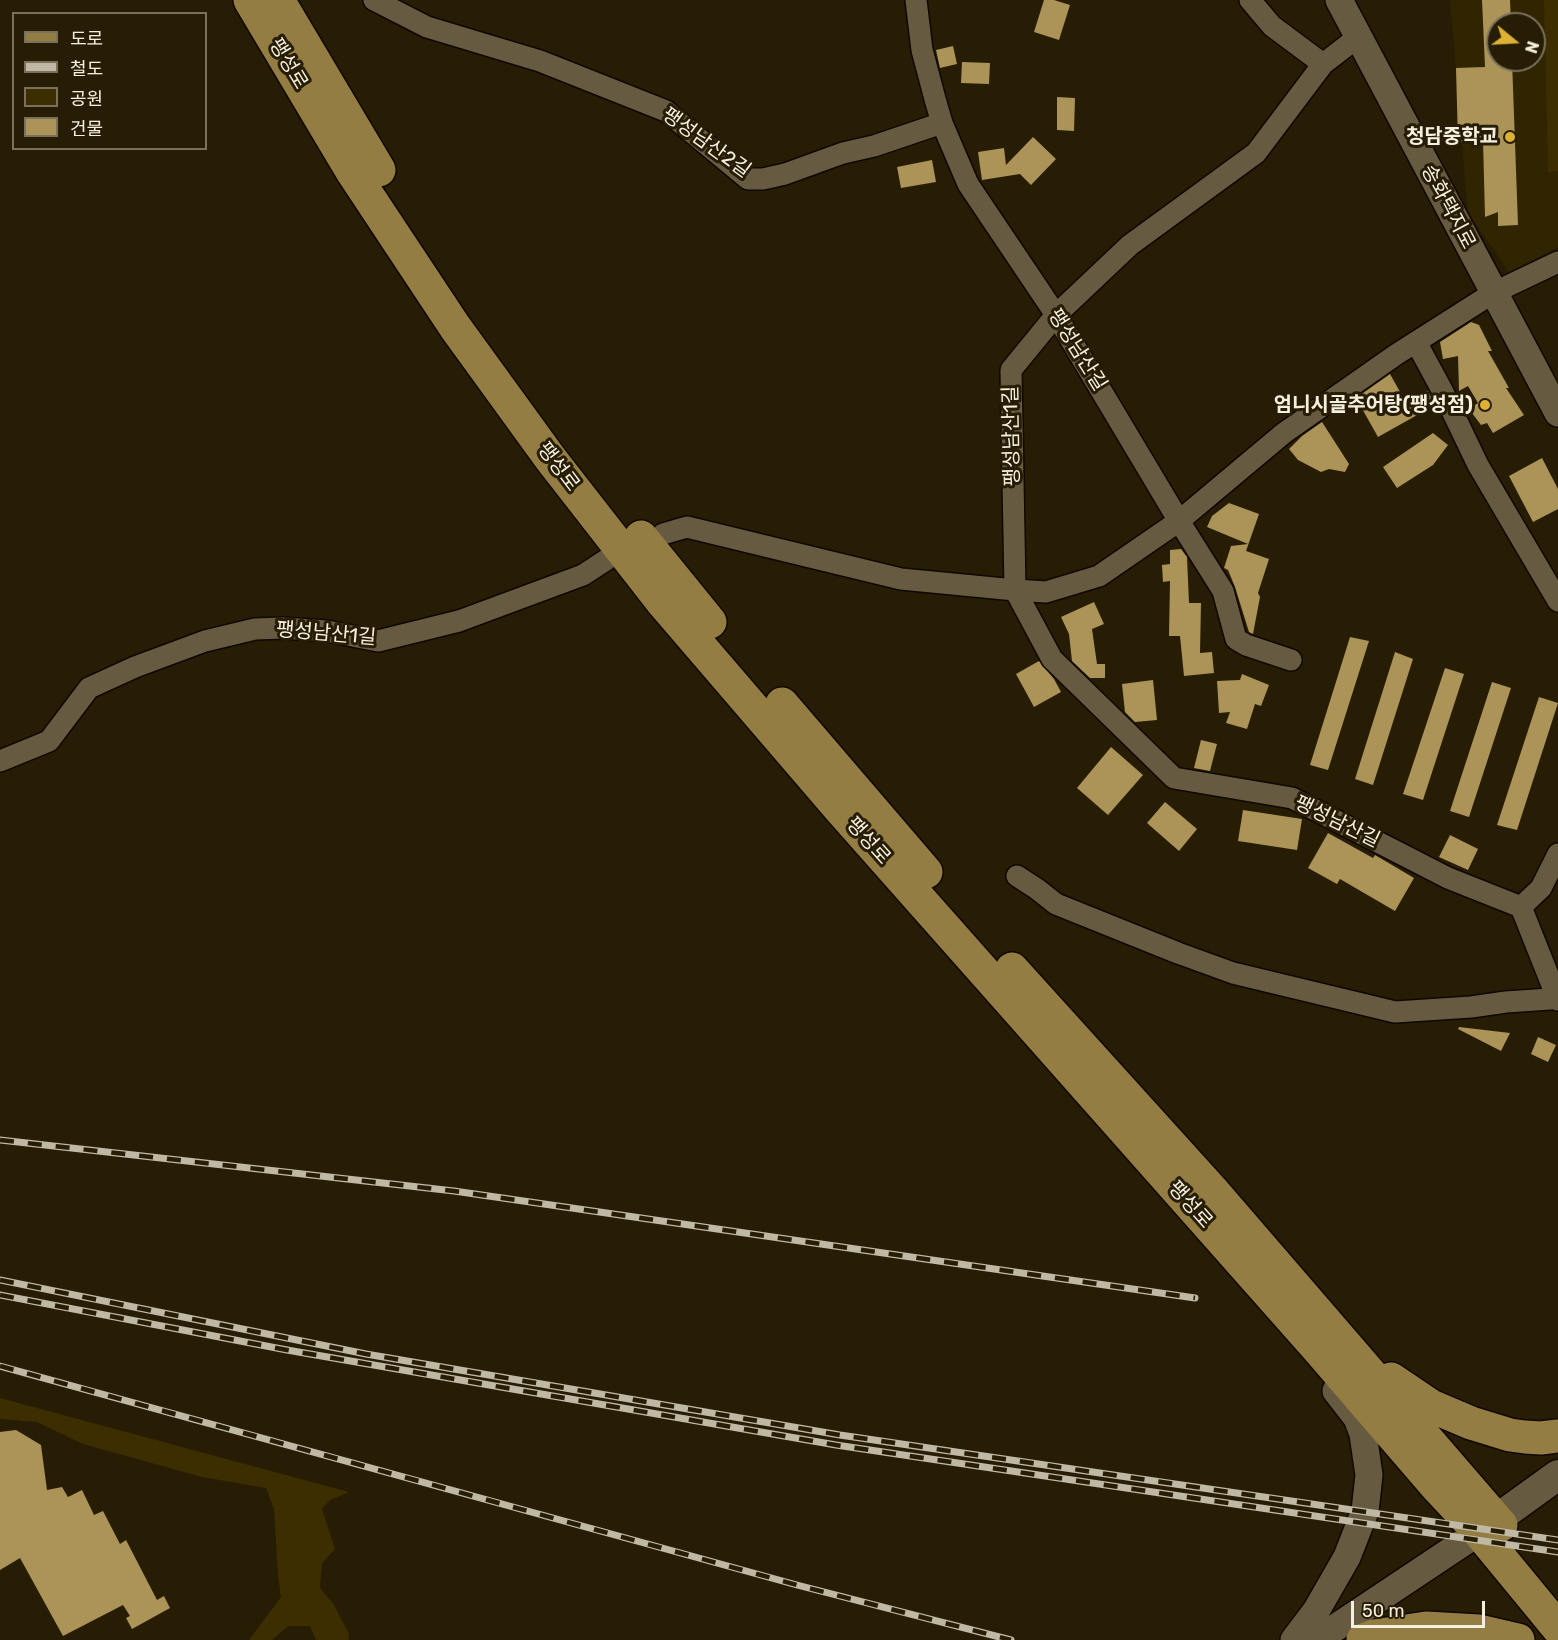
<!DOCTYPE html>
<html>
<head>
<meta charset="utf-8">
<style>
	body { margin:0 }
	#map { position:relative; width:1558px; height:1640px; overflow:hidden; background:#271d04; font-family:Rubik,"Noto Sans KR",sans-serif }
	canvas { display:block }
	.legend { position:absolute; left:12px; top:12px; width:195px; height:138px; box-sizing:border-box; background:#271d04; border:2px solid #79715c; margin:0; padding:8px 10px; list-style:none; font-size:18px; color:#f5efdf }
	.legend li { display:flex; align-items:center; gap:12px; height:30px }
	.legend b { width:30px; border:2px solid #79715c }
	.north { position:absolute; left:1486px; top:12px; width:60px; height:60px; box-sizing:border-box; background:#271d04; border:2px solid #79715c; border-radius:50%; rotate:108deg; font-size:16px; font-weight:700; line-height:24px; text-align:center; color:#f5efdf }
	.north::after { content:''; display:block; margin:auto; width:21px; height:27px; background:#ddb133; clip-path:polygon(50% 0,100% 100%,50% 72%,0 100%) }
	.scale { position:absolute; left:1351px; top:1601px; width:134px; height:27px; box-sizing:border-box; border:3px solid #f5efdf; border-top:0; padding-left:8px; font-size:18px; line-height:21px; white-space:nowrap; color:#f5efdf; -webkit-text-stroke:4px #271d04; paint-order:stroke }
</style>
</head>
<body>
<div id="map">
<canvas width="1558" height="1640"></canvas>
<ul class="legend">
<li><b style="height:8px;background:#937d42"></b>도로</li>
<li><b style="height:8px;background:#bfb8a5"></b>철도</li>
<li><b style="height:16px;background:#3d2e01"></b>공원</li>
<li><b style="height:16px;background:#ac9458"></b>건물</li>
</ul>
<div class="north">N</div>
<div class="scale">50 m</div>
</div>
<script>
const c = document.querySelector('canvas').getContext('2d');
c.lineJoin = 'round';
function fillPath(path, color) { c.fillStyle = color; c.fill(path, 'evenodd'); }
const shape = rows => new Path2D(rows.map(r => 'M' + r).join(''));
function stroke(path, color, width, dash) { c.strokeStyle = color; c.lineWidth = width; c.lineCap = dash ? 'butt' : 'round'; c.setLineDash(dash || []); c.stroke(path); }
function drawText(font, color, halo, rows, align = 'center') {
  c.font = font + ' Rubik,"Noto Sans KR",sans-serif'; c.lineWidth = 6; c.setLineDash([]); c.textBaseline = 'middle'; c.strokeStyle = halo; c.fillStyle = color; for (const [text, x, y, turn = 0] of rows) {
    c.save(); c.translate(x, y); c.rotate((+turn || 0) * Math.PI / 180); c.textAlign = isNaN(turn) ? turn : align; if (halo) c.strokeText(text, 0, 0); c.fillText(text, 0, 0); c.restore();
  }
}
const built = shape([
	[1450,0,1558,0,1558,247,1509,272,1468,213],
	[1498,24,1534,24,1534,60,1498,60]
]);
const green = shape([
	[1544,0,1558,0,1558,171,1548,172],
	[0,1398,349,1492,330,1500,322,1509,335,1549,322,1563,320,1588,334,1605,349,1634,348,1640,316,1640,310,1626,288,1626,272,1640,249,1640,281,1597,278,1575,274,1509,266,1488,202,1477,83,1444,37,1422,0,1419]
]);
const building = shape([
	[1044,0,1054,0,1070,5,1059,40,1034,32],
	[1482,0,1510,0,1511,24,1498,24,1498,60,1512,60,1518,225,1498,226,1498,212,1485,217,1483,141,1458,142,1456,68,1485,67],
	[953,46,957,64,940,68,936,50],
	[962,62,990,63,989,84,961,83],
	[1057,97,1075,98,1074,131,1057,130],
	[1033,137,1056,159,1031,185,1020,174,982,180,978,152,1004,148,1006,165],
	[932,160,936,182,901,188,897,167],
	[1471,322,1479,325,1492,351,1488,351,1509,388,1506,388,1524,415,1493,433,1487,423,1481,425,1469,409,1478,403,1468,386,1459,391,1458,356,1443,359,1440,342],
	[1390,374,1404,399,1428,391,1435,405,1378,437,1356,398],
	[1322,422,1349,464,1345,472,1329,469,1321,472,1298,460,1289,449,1302,436],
	[1433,433,1448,445,1433,465,1397,488,1383,467],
	[1542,458,1558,489,1558,509,1533,522,1509,476],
	[1229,503,1259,514,1246,551,1269,559,1258,593,1260,597,1253,634,1249,632,1235,587,1228,570,1224,568,1231,546,1248,544,1207,527,1212,516],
	[1181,549,1187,557,1189,603,1201,603,1200,653,1212,652,1214,673,1184,676,1180,636,1169,636,1170,581,1163,582,1162,565,1170,564,1170,550],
	[1094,602,1104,624,1092,629,1097,664,1105,664,1105,678,1090,678,1072,661,1069,634,1061,617],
	[1350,637,1369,641,1328,770,1310,765],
	[1395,652,1413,659,1373,785,1355,779],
	[1039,661,1054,679,1061,692,1034,707,1016,674],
	[1445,668,1464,674,1423,800,1403,794],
	[1242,674,1269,685,1261,706,1255,704,1247,729,1226,723,1230,712,1219,713,1217,681,1240,680],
	[1153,680,1157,720,1135,722,1125,712,1122,684],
	[1492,682,1511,688,1469,817,1450,811],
	[1539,697,1558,703,1517,830,1497,825],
	[1201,740,1217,744,1210,771,1194,768],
	[1111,747,1143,775,1108,815,1077,788],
	[1165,802,1197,829,1179,851,1147,823],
	[1243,810,1302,819,1297,850,1238,841],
	[1328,833,1373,858,1375,855,1414,878,1395,911,1340,879,1337,884,1308,868],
	[1450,835,1478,849,1468,870,1439,857],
	[1459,1027,1510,1033,1501,1051,1458,1029],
	[1538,1037,1556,1045,1548,1062,1531,1054],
	[16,1430,41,1445,47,1490,62,1487,68,1497,82,1490,94,1515,103,1511,120,1544,126,1540,157,1600,164,1596,170,1608,132,1629,126,1618,130,1616,123,1605,63,1636,20,1558,0,1570,0,1432]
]);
const minor = shape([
	[374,0,427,27,540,61,666,111,748,179,763,179,785,174,843,153,874,146,942,123],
	[916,0,922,50,935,99,942,123,968,184,1056,315,1179,521,1223,591,1236,639,1246,645,1291,660],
	[1250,0,1272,26,1323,64],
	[1358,37,1323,64,1256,153,1130,245,1056,315,1011,370,1015,590,1052,659,1174,778,1292,798,1448,878,1521,907,1558,1000],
	[1416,342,1442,390,1478,465,1558,601],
	[663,534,687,527,901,579,1015,590,1046,592,1099,576,1179,521,1284,433,1397,354,1493,293,1558,262],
	[0,761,49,741,89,688,135,667,205,641,255,629,283,628,327,631,378,641,459,621,583,575,606,560],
	[1017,876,1037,889,1056,904,1178,953,1233,973,1395,1012,1471,1007,1506,1002,1550,999,1556,996],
	[1521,907,1541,888,1558,854]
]);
const tertiary = shape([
	[1339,0,1558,413],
	[1294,1640,1316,1611,1347,1557,1365,1511,1369,1475,1363,1434,1357,1418,1336,1391],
	[1317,1640,1479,1532]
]);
const secondary = shape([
	[1479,1532,1558,1475]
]);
const primary = shape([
	[250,0,353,173,455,327,550,458,663,603,839,808,1319,1350,1436,1486,1479,1532,1558,1628],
	[278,0,379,170],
	[641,537,710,622],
	[782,704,926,872],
	[1012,969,1212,1190,1501,1525],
	[1391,1379,1431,1406,1471,1423,1510,1435,1525,1437,1541,1438,1558,1436],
	[1363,1640,1374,1636,1426,1628,1479,1631,1518,1640]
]);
const rail = shape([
	[0,1140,454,1191,1195,1298],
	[0,1280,366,1354,840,1435,1558,1540],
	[0,1295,287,1350,836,1445,1558,1552],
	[0,1366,797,1585,1011,1640]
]);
const markers = [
	[1510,137,6,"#ddb133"],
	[1485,405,6,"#ddb133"]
];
const streetNames = [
	["팽성로",288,64,59],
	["팽성남산2길",706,143,36],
	["송화택지로",1448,207,62],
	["팽성남산길",1077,350,58],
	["팽성남산1길",1012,436,-91],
	["팽성로",558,467,53],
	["팽성남산1길",326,634,5],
	["팽성남산길",1337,822,26],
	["팽성로",868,841,48],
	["팽성로",1190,1205,48]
];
const poiNames = [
	["청담중학교",1498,137],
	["엄니시골추어탕(팽성점)",1473,405]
];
fillPath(built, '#302401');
fillPath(green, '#3d2e01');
fillPath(building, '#ac9458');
stroke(minor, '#100700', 24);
stroke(tertiary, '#100700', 30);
stroke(secondary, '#100700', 33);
stroke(primary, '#100700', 36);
stroke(minor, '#665b40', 21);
stroke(tertiary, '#665b40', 27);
stroke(secondary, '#665b40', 30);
stroke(primary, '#937d42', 33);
stroke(rail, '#bfb8a5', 7);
stroke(rail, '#271d04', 4.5, [14]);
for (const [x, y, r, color] of markers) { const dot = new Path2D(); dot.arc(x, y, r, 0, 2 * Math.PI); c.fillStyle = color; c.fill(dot); stroke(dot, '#271d04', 2); }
drawText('20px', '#f5efdf', '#271d04', streetNames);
drawText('bold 20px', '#f5efdf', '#271d04', poiNames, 'right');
</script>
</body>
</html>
